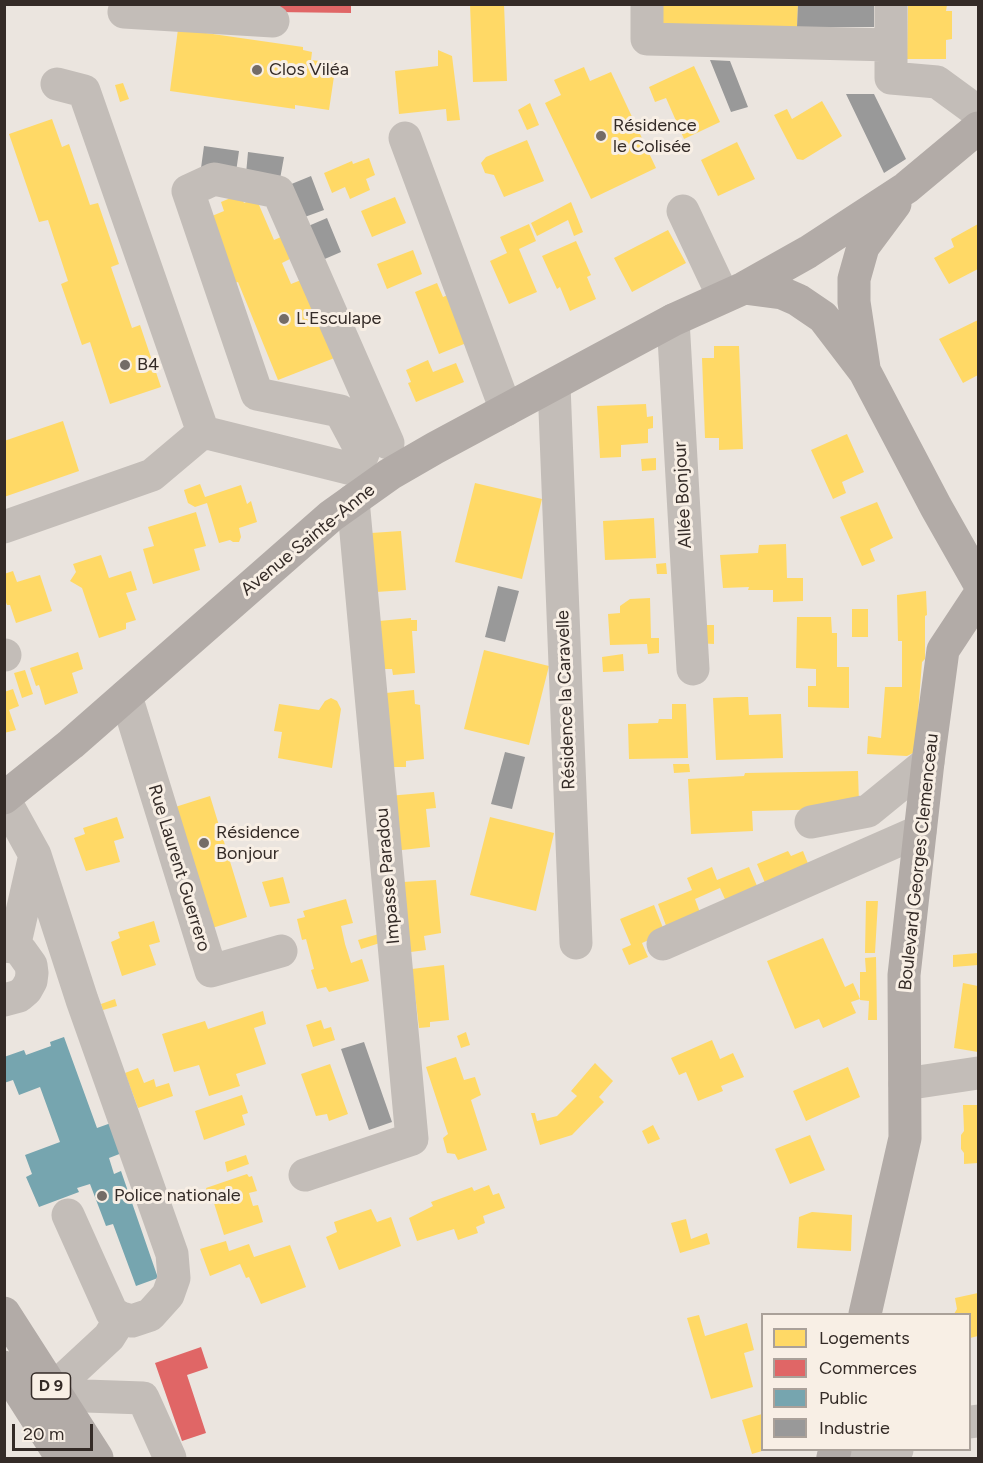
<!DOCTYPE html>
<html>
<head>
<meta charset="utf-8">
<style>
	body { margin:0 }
	#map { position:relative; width:983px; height:1463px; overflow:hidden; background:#ebe5df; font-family:Figtree,sans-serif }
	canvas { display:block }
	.frame { position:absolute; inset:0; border:6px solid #342b27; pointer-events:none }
	.legend { position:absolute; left:761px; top:1313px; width:210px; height:138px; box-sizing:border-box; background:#f8efe5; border:2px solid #aaa199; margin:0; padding:8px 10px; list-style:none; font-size:18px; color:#342b27 }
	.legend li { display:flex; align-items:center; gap:12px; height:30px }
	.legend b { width:30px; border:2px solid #aaa199 }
	.scale { position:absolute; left:12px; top:1424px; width:81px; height:27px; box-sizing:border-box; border:3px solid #342b27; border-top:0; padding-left:8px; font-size:18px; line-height:21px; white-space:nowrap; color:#342b27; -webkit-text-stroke:4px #f8efe5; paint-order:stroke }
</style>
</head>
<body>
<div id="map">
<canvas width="983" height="1463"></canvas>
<div class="frame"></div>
<ul class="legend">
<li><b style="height:16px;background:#ffd966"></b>Logements</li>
<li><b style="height:16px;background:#e06666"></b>Commerces</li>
<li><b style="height:16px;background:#76a5af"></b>Public</li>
<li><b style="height:16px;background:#999"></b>Industrie</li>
</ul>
<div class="scale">20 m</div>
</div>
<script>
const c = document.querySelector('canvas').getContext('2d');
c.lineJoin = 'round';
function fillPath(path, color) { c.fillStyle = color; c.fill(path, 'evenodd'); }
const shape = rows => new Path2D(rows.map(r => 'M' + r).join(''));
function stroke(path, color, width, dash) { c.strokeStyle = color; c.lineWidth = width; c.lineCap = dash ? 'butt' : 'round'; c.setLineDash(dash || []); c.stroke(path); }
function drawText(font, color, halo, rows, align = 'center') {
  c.font = font + ' Figtree,sans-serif'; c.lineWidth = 6; c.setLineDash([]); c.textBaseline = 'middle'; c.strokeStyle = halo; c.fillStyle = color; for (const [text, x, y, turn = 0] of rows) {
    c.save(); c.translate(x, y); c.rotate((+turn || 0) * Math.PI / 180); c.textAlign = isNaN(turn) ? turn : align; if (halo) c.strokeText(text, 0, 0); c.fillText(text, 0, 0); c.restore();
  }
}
const homes = shape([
	[470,4,504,4,507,81,473,82],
	[663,4,798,4,797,27,663,28],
	[908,5,947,5,946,11,952,11,952,39,946,40,946,59,907,59],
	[178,29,303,47,303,50,312,52,311,60,336,63,329,110,295,105,295,109,170,91],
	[438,50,452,56,460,120,447,121,446,109,399,114,395,71,438,66],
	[694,66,720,122,684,139,666,98,655,102,649,87],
	[584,67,590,81,611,72,656,168,591,199,545,103,561,95,554,80],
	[123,83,129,99,120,102,115,85],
	[822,101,842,136,803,160,797,159,774,115,787,109,792,119],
	[530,103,539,125,527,130,518,110],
	[52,119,62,147,69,144,90,205,98,203,119,264,111,267,132,328,140,325,161,387,110,404,90,342,82,345,61,284,68,281,48,220,39,222,9,134],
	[527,140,544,181,504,197,494,175,485,173,481,163,486,157],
	[737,142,755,179,718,196,701,160],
	[369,158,375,175,366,179,370,190,350,199,345,187,332,193,324,173,352,161,353,164],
	[240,194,244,203,256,198,274,240,281,237,290,259,282,263,291,284,306,278,337,357,278,380,238,282,228,285,212,216,224,211,221,202],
	[395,197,406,223,372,237,361,211],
	[571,202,583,232,574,236,568,220,537,236,531,223],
	[529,224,536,241,519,249,537,292,509,304,490,261,507,253,500,237],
	[978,224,978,269,949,284,934,258,954,247,951,239],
	[668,230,686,263,632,292,614,258],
	[576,241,591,275,587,277,596,299,570,311,560,287,557,289,542,256],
	[413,250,422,274,387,289,377,264],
	[437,283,443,297,455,292,474,340,439,354,415,292],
	[978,320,978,375,963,383,939,339],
	[714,346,739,346,743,449,719,450,719,438,705,438,702,358,714,358],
	[428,360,433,372,456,363,464,382,416,402,408,383,411,382,406,370],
	[646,404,647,417,653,416,653,428,648,429,648,443,621,445,621,457,600,458,597,406],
	[63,421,79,471,4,497,4,441],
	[847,434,864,472,842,482,846,493,833,499,811,450],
	[656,458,656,470,642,471,641,459],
	[475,483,542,499,522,579,455,562],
	[200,484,205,497,241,485,247,504,251,501,257,522,239,528,241,537,239,542,233,542,230,540,219,543,207,503,195,507,188,503,184,490],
	[877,502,893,538,870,549,875,561,862,566,840,517],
	[196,512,206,546,194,549,200,570,153,584,143,549,154,546,148,527],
	[654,518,656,558,605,560,603,521],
	[401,531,406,590,376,592,371,533],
	[786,544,787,578,803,578,803,601,773,602,773,590,748,590,749,587,723,588,720,555,758,553,759,545],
	[101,555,109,578,131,571,137,590,126,593,136,620,126,623,126,629,99,638,82,588,70,581,76,572,73,564],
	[666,563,667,574,657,574,656,564],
	[13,571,17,582,40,575,52,611,16,623,10,605,7,605,4,597,4,574],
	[926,591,927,615,925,616,925,659,922,662,915,752,907,756,867,754,868,736,881,738,885,687,902,687,902,641,898,641,897,595],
	[650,598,651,638,659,638,659,653,648,654,647,644,610,645,608,614,620,613,620,606,630,599],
	[852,609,868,609,868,637,852,637],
	[797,617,831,617,832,633,837,633,837,667,849,667,849,708,808,707,808,686,816,686,816,669,796,668],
	[411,618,411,620,417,620,417,631,412,631,415,673,393,675,392,669,383,669,379,621],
	[697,625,714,625,714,644,697,643],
	[484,650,549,666,529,745,464,729],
	[78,652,83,669,72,673,78,693,45,705,39,685,36,686,30,668],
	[623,654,624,671,603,672,602,657],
	[25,670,33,694,22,698,14,673],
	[13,689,19,706,9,710,16,730,4,733,4,692],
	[414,690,415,704,420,705,424,759,406,761,406,767,392,767,386,693],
	[737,697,748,697,749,715,781,714,783,758,716,760,713,698],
	[331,698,337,701,341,709,332,768,278,758,282,732,274,731,279,704,319,710,325,701],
	[672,704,686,704,688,758,629,759,628,724,658,723,659,719,672,719],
	[673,764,689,764,690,772,674,773],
	[858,771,859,804,837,809,752,811,753,831,691,834,688,779,744,776,745,773],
	[434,792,436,808,426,809,430,847,393,851,388,796],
	[210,796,247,917,209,929,172,808],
	[117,817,124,838,114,841,120,862,86,871,74,838,85,834,83,828],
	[490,817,554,833,536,911,470,895],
	[788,851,791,856,803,851,811,871,768,890,757,864],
	[712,867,717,880,749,867,760,893,728,906,720,888,695,899,702,918,668,931,658,904,692,890,687,878],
	[283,877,290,903,270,907,262,882],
	[436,880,441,933,424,936,426,950,403,953,403,882],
	[346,899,353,923,341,926,345,944,351,963,362,959,369,981,329,992,326,987,317,989,311,970,314,969,306,939,302,940,297,919,305,917,303,911],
	[866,901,878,901,875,953,865,953],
	[654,905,665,933,642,943,648,957,629,965,622,949,631,945,620,919],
	[154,921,160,942,149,945,156,965,122,976,111,942,120,938,118,932],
	[379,934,380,943,361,949,358,940],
	[823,938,845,987,853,983,860,999,851,1002,856,1013,823,1028,819,1019,795,1029,767,961],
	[978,953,978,965,953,967,953,955],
	[876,957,877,1020,868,1020,869,1001,860,1000,860,972,866,972,865,958],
	[444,965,449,1020,430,1022,430,1027,419,1028,412,969],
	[963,983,978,986,978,1052,954,1048],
	[115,999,117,1006,103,1010,101,1004],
	[263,1011,266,1024,254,1028,266,1064,236,1074,240,1086,209,1096,199,1065,174,1072,162,1034,205,1021,208,1029],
	[321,1020,324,1029,331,1027,335,1040,313,1047,306,1025],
	[466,1032,470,1045,461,1048,457,1036],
	[712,1040,720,1059,733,1053,744,1077,721,1086,723,1091,698,1101,686,1072,679,1075,671,1058],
	[456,1057,464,1080,475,1077,481,1095,471,1100,487,1150,458,1160,455,1154,447,1153,443,1138,448,1134,426,1067],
	[595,1063,613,1081,599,1097,604,1102,572,1135,540,1145,531,1113,535,1113,537,1121,557,1116,577,1096,571,1091],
	[330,1064,348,1114,329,1121,327,1114,316,1116,301,1074],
	[848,1067,860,1097,806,1121,793,1091],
	[138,1068,144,1083,154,1079,156,1087,169,1083,173,1096,138,1108,125,1073],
	[242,1095,248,1113,242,1115,245,1125,204,1140,195,1111],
	[963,1105,978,1105,978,1163,964,1164,964,1153,961,1149,961,1135,964,1131],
	[653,1125,660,1139,648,1144,642,1131],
	[810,1135,825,1170,790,1184,775,1149],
	[246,1155,249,1164,227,1172,225,1162],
	[247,1174,249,1177,252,1176,257,1191,249,1193,253,1206,258,1205,263,1222,224,1235,213,1200,210,1200,206,1188],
	[489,1185,493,1195,499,1193,505,1208,483,1216,485,1223,476,1227,478,1233,458,1240,454,1229,417,1241,409,1218,433,1206,431,1202,472,1187,474,1191],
	[371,1209,377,1222,391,1217,401,1246,339,1270,326,1237,337,1232,334,1222],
	[812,1212,852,1215,851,1251,797,1248,799,1217],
	[686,1219,691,1239,707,1233,710,1244,680,1253,671,1223],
	[226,1241,229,1251,249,1244,254,1257,290,1245,306,1287,261,1304,249,1277,246,1278,240,1264,210,1276,200,1249],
	[978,1293,978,1336,970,1338,970,1314,954,1314,957,1309,955,1298],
	[699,1315,705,1336,747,1323,754,1350,744,1353,753,1387,711,1399,687,1318],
	[762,1414,762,1451,752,1454,742,1420]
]);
const shops = shape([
	[275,4,351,4,351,13,275,12],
	[201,1347,208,1368,187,1375,206,1433,182,1441,155,1363]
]);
const public = shape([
	[64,1037,97,1128,111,1123,122,1153,109,1158,114,1174,121,1171,158,1278,136,1286,113,1224,106,1226,90,1184,77,1188,79,1192,39,1207,26,1177,32,1174,25,1155,60,1142,40,1087,19,1095,13,1080,4,1083,4,1057,24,1050,26,1055,51,1046,50,1042]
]);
const industry = shape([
	[798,4,874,4,874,27,797,27],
	[710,60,730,61,748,107,731,112],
	[846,94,874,94,906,159,884,173],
	[204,146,239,151,236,172,201,168],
	[248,152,284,157,280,179,246,174],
	[311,176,324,210,302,218,289,185],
	[327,218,341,252,320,261,306,227],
	[498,586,519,591,505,642,485,637],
	[505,752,525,757,512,809,491,804],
	[364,1042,392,1122,369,1130,341,1049]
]);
const minor = shape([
	[126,4,124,12,273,21],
	[647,4,647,39,891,45],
	[891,4,891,78,937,82,978,112],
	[57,84,84,91,203,432],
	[405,138,506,410],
	[683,211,723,296],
	[673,320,693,669],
	[554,385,576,943],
	[203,432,356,470],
	[363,454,340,411,257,394,188,191,214,179,278,192,388,443],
	[4,527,152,475,203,432],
	[4,655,5,655],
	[126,696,211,971,281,951],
	[4,799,35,855,14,947],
	[811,822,868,811,928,762],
	[35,855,82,1000,172,1254,174,1278,168,1295,150,1315,132,1321,121,1318,112,1313,68,1215],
	[663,944,920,831],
	[4,946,14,947,21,951,31,965,32,973,31,981,26,990,19,996,4,1000],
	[905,1084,978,1073],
	[305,1175,412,1139,353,500],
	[53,1389,109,1337,121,1318],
	[57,1395,143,1398,170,1458],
	[970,1422,978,1421],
	[833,1457,897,1450]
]);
const major = shape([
	[744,288,782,293,798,300,823,317,865,372,936,507,978,581],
	[864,368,854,302,854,279,863,247,895,204],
	[4,798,71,744,331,516,390,474,435,448,673,320,744,288,808,252,906,188,978,128],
	[4,1313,97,1458],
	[865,1314,905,1138,904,975,928,762,943,650,978,597],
	[4,1367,62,1458],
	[833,1458,835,1450]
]);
const markers = [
	[257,70,6,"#746c67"],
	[601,136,6,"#746c67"],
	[284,319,6,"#746c67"],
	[125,365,6,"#746c67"],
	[204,843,6,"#746c67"],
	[102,1196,6,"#746c67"]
];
const shields = [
	[51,1386,39]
];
const shieldNames = [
	["D 9",51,1386]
];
const poiNames = [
	["Clos Viléa",269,70],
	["Résidence",613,126],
	["le Colisée",613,147],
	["L'Esculape",296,319],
	["B4",137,365],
	["Résidence",216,833],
	["Bonjour",216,854],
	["Police nationale",114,1196]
];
const streetNames = [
	["Allée Bonjour",683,495,-93],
	["Avenue Sainte-Anne",308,540,-39],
	["Résidence la Caravelle",566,700,-92],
	["Boulevard Georges Clemenceau",919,862,-84],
	["Rue Laurent Guerrero",179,868,73],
	["Impasse Paradou",388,876,-95]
];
fillPath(homes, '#ffd966');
fillPath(shops, '#e06666');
fillPath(public, '#76a5af');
fillPath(industry, '#999');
stroke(minor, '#c3bdb8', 33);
stroke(major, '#b2aba7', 33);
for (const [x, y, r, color] of markers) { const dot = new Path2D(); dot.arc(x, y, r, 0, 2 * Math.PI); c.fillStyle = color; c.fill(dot); stroke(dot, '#f8efe5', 2); }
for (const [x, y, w] of shields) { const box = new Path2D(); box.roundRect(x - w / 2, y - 13, w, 26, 4.5); c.fillStyle = '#f8efe5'; c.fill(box); stroke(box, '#342b27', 1.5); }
drawText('bold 16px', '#342b27', null, shieldNames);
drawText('18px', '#342b27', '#f8efe5', poiNames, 'left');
drawText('18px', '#342b27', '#f8efe5', streetNames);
</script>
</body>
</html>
